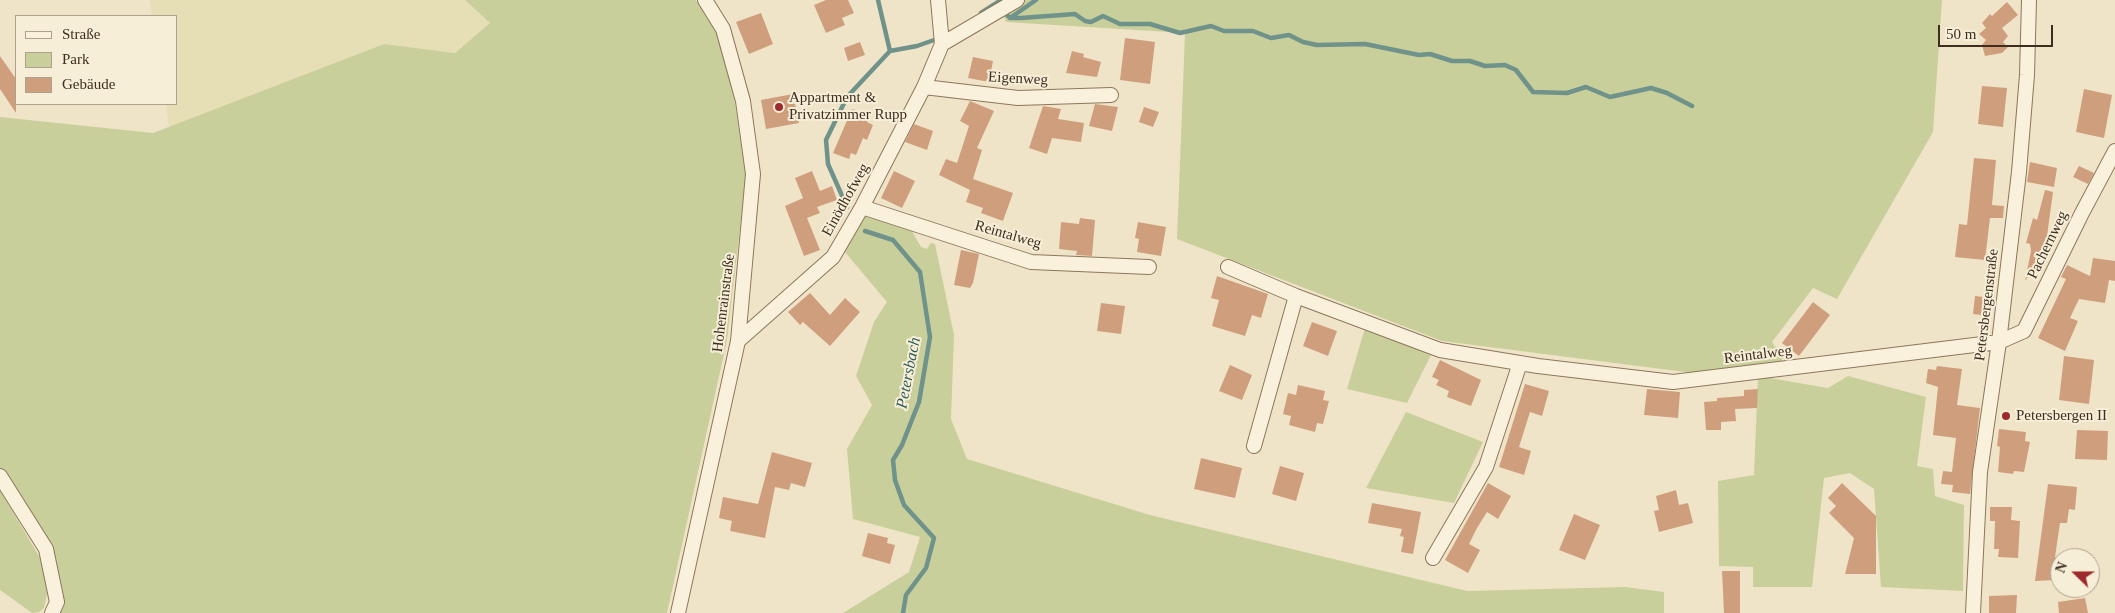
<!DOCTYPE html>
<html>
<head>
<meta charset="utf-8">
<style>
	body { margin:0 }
	#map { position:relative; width:2115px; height:613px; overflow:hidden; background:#f0e4c8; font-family:"Times New Roman",serif }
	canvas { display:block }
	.legend { position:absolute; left:15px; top:15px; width:162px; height:90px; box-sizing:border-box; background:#f7eed8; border:1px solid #ada18e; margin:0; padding:6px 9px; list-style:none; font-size:15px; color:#3d2e20 }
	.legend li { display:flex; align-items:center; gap:10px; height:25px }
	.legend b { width:25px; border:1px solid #ada18e }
	.north { position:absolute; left:2050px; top:548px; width:50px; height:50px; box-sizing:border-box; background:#f7eed8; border:1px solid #ada18e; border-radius:50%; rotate:292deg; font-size:14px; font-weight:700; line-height:20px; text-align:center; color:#3d2e20 }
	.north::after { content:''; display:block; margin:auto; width:18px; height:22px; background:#9e2a2b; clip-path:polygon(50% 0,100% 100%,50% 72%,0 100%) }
	.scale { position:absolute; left:1938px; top:25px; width:115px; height:22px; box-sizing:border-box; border:2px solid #3d2e20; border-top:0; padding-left:6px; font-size:15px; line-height:18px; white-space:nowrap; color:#3d2e20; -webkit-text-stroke:4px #f7eed8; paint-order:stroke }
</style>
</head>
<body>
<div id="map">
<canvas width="2115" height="613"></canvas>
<ul class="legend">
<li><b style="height:6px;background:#faf1dc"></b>Straße</li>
<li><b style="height:14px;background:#c9cf9b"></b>Park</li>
<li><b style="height:14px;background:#cf9f7d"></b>Gebäude</li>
</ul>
<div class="north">N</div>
<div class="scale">50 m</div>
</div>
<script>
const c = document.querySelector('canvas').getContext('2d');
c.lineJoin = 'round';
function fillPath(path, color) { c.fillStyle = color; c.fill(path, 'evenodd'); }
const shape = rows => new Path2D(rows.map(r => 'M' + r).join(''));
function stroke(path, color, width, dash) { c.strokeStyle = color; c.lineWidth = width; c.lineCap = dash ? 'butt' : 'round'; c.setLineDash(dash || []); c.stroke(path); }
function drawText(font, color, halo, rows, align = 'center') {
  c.font = font + ' "Times New Roman",serif'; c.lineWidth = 4; c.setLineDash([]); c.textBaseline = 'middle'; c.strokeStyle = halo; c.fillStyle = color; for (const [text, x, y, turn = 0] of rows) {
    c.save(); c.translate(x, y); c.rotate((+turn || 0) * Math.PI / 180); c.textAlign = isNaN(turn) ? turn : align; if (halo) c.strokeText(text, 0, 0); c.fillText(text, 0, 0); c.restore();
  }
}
const farmland = shape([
	[150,0,465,0,490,23,455,53,384,44,169,127,166,104,176,104,176,16,152,16]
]);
const green = shape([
	[465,0,696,0,717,31,735,103,746,176,727,340,667,613,52,613,46,549,0,476,0,117,153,133,384,44,455,53,490,23],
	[1017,0,1942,0,1933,132,1837,299,1813,288,1772,342,1783,358,1770,378,1828,388,1848,376,1926,397,1917,466,1933,469,1935,496,1964,505,1963,591,1881,587,1874,489,1850,473,1824,478,1812,587,1753,587,1753,567,1719,566,1718,481,1754,475,1758,376,1693,373,1442,341,1177,239,1185,33,1006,22,1001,9],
	[866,213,908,224,921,247,927,249,931,243,935,244,954,335,951,419,967,459,1150,515,1467,591,1625,587,1664,592,1664,613,843,613,909,572,920,537,853,519,847,449,872,405,856,376,874,322,887,302,844,251],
	[1365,328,1431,355,1407,403,1347,389],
	[1406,412,1483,442,1454,503,1366,488],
	[0,490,43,563,47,580,47,594,44,608,39,612,32,613,0,590]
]);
const stream = shape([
	[981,13,1001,0],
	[1006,14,1010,18,1021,18,1075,14,1085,21,1091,22,1103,16,1120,24,1150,24,1180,33,1211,26,1224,31,1253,31,1271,38,1289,35,1303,42,1317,45,1365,44,1419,55,1430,54,1452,61,1470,61,1485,66,1505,65,1516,70,1533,92,1567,93,1586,87,1610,97,1651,88,1667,93,1692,106],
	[1010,18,1036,0],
	[890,51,917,46,934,40],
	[847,207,828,164,826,140,847,97,890,51,878,0],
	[865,231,893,240,920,272,930,337,919,402,902,445,893,460,895,480,904,505,934,538,926,568,906,595,903,613]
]);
const building = shape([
	[826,0,848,0,854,13,842,18,845,25,826,33,814,5],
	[2007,2,2018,15,2002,28,2008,36,2003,42,2008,47,2002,53,1985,56,1982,45,1986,40,1979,34,1986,28,1982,23,1990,14,1992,16],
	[761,13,773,44,749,54,736,22],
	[1125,38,1155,42,1150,84,1120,80],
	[860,42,865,55,848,61,844,48],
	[1072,51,1084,54,1083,57,1101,62,1097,77,1066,73],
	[0,56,16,79,16,113,0,89],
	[973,57,993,61,989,82,968,78],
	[1982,86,2007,88,2003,127,1978,124],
	[2084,89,2112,95,2104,138,2076,132],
	[793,94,799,123,766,129,761,100],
	[970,101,994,111,977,148,982,150,973,179,1013,193,1003,221,981,213,983,208,966,202,970,190,939,175,946,159,957,163,969,126,960,121],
	[1095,104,1118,107,1112,131,1089,126],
	[1043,106,1061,109,1058,119,1084,123,1081,142,1052,138,1047,154,1029,148],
	[1144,107,1159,112,1153,127,1139,122],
	[852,109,869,116,867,122,873,125,867,140,863,138,856,155,851,153,849,159,833,153],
	[914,124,933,131,927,150,905,142],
	[1974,158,1996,160,1992,205,2004,206,2003,218,1990,218,1985,260,1955,257,1959,224,1967,225],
	[2030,162,2057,168,2054,187,2027,182],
	[2079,166,2094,173,2088,184,2073,177],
	[812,171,820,191,832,186,837,200,817,207,820,213,807,218,820,250,804,256,785,206,803,198,795,178],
	[894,171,915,181,902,208,881,198],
	[2045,190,2053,192,2047,236,2051,238,2047,255,2043,254,2025,281,2031,251,2030,244,2026,243,2033,218,2037,220],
	[1080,218,1095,220,1092,256,1076,255,1077,251,1059,249,1061,222,1079,224],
	[1138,222,1166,227,1161,256,1137,252,1139,239,1135,238],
	[961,250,979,254,973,283,970,288,954,285],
	[2093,258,2115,261,2115,281,2109,280,2105,303,2079,299,2070,318,2078,321,2065,351,2038,338,2066,279,2061,277,2067,265,2090,276],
	[1217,276,1268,294,1261,318,1252,315,1245,336,1212,326,1219,300,1211,298],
	[810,293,830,315,845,298,860,312,830,346,803,322,800,325,788,312],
	[1975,296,1992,298,1990,316,1973,314],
	[1813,302,1830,315,1799,356,1782,343],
	[1101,303,1125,306,1121,334,1097,331],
	[1312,322,1337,331,1328,356,1303,346],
	[2064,356,2094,360,2089,404,2059,400],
	[1440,360,1481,380,1471,406,1447,397,1449,391,1436,385,1439,380,1432,377],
	[1230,365,1252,375,1242,400,1219,391],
	[1937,366,1962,369,1957,405,1980,408,1970,494,1952,492,1953,485,1941,484,1943,471,1952,472,1956,438,1933,435,1938,387,1926,383,1928,369,1936,370],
	[1525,384,1549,391,1542,416,1530,412,1519,447,1531,451,1524,475,1499,467],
	[1298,385,1325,391,1323,400,1329,401,1323,424,1317,423,1315,432,1289,425,1291,416,1283,414,1288,393,1296,395],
	[1647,389,1680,392,1678,418,1644,415],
	[1758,389,1757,408,1735,409,1736,421,1721,422,1721,430,1706,430,1704,402,1717,401,1717,398,1744,396,1744,390],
	[1999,429,2026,432,2025,441,2030,442,2024,472,2014,471,2013,474,1998,472,2000,447,1997,446],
	[2077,430,2108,431,2107,460,2075,459],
	[772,452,812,463,805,487,791,483,789,490,775,487,765,538,730,531,732,521,719,518,723,497,758,504],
	[1201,458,1242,468,1235,498,1194,489],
	[1280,466,1304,473,1296,501,1272,494],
	[1488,483,1511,496,1498,519,1487,512,1477,528,1469,544,1480,550,1468,573,1445,560],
	[1842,483,1876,516,1876,574,1845,574,1854,538,1829,513,1836,506,1828,498],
	[2048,484,2077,487,2075,510,2069,509,2067,523,2060,523,2055,557,2057,580,2035,581],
	[1676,490,1679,505,1688,503,1693,523,1659,532,1654,511,1659,510,1656,496],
	[1372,503,1421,512,1413,554,1401,552,1404,537,1400,536,1402,529,1368,523],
	[1990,507,2012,507,2011,520,2020,521,2018,558,1998,557,1999,549,1994,549,1995,521,1990,521],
	[1574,514,1600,525,1585,560,1559,550],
	[868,533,888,538,887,543,895,545,890,564,862,556],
	[1722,571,1740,571,1740,613,1724,613],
	[2017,595,2016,613,1989,613,1989,596],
	[2085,598,2088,613,2059,613,2058,602]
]);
const street = shape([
	[942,44,1017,0],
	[924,87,1018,98,1111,95],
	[862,207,1031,262,1149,267],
	[1228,267,1296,296,1440,350,1538,366,1673,382,1999,342,2024,331,2082,213,2115,151],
	[738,341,833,257,862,207,924,87,942,44,938,0],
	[1254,446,1296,296],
	[0,476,46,549,57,602,52,613],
	[1433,558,1486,467,1520,363],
	[678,613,738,341,753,174,743,101,723,29,705,0],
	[1973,613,1980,472,1999,342,2019,172,2027,75,2029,0]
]);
const markers = [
	[779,107,5,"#9e2a2b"],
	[2006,416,5,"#9e2a2b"]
];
const streetNames = [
	["Eigenweg",1018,79,3],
	["Einödhofweg",846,200,-61],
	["Reintalweg",1008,235,16],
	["Pachernweg",2048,245,-64],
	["Hohenrainstraße",724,303,-83],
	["Petersbergenstraße",1987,305,-83],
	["Reintalweg",1758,355,-7]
];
const poiNames = [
	["Appartment &",789,98],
	["Privatzimmer Rupp",789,115],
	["Petersbergen II",2016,416]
];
const waterNames = [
	["Petersbach",909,373,-79]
];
fillPath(farmland, '#e6deb5');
fillPath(green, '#c9cf9b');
stroke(stream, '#6f938a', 4.5);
fillPath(building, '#cf9f7d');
stroke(street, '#8d765c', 16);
stroke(street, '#faf1dc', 14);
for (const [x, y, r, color] of markers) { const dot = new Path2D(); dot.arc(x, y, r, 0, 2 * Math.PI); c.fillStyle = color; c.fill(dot); stroke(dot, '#f7eed8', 2); }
drawText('15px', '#3d2e20', '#f7eed8', streetNames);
drawText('15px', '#3d2e20', '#f7eed8', poiNames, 'left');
drawText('italic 16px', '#2f5d5a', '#f7eed8', waterNames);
</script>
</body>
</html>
